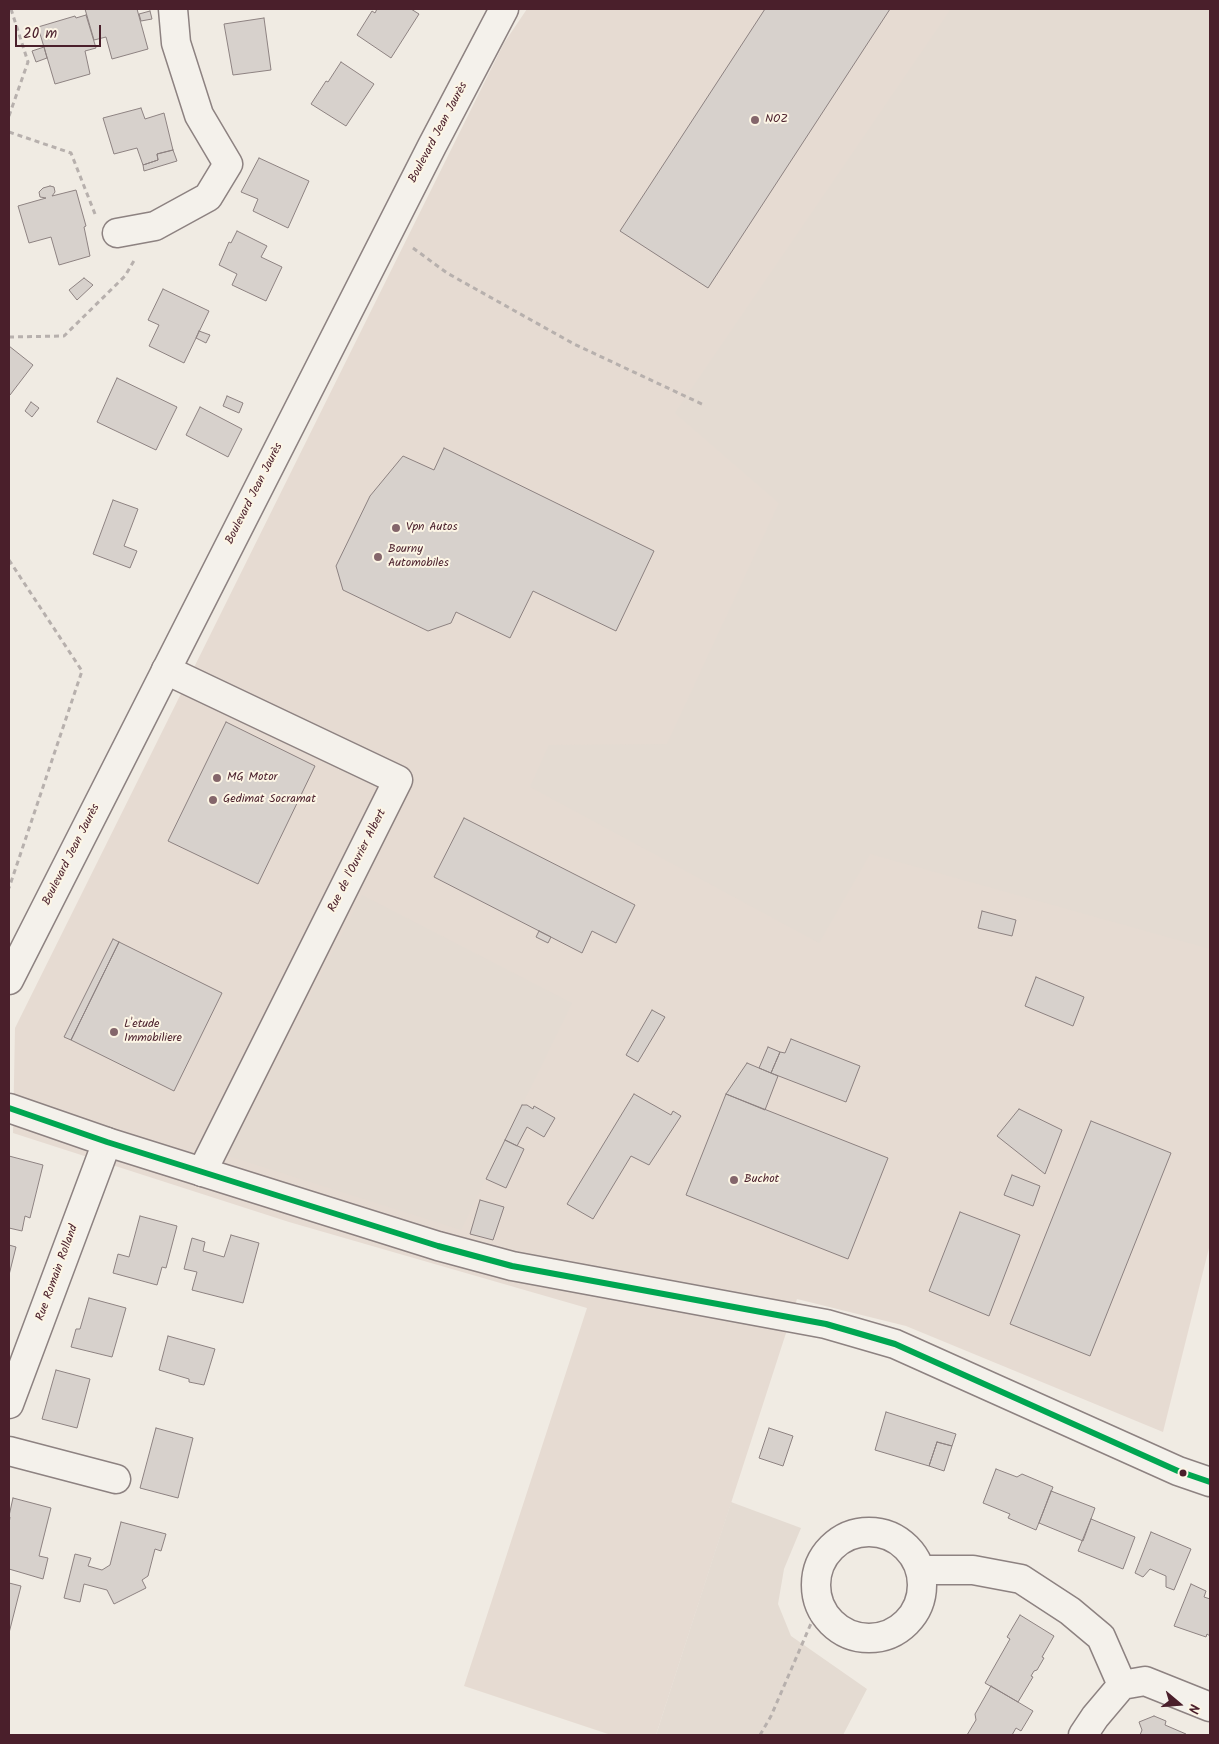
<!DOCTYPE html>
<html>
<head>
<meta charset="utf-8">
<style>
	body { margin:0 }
	#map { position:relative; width:1219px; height:1744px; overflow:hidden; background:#f0ebe3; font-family:Kalam,sans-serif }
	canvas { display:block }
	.frame { position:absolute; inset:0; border:10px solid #4a1f2b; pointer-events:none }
	.north { position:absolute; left:1154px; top:1679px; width:50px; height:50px; -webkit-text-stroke:4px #fcf5e5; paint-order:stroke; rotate:108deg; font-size:14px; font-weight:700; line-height:20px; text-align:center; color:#4a1f2b }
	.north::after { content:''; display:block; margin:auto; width:18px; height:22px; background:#4a1f2b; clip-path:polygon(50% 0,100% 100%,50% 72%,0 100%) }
	.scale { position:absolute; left:15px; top:25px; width:86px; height:22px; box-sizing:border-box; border:2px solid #4a1f2b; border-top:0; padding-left:6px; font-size:15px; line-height:18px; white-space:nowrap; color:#4a1f2b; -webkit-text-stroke:4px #fcf5e5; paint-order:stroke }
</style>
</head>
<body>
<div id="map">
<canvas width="1219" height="1744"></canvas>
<div class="frame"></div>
<div class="north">N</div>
<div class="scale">20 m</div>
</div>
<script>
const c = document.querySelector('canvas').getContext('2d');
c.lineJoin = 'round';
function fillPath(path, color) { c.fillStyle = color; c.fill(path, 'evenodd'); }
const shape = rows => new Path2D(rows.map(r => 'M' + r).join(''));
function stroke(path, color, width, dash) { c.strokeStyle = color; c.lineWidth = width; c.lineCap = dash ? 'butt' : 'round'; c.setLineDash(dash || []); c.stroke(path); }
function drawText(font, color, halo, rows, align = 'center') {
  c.font = font + ' Kalam,sans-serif'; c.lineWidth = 4; c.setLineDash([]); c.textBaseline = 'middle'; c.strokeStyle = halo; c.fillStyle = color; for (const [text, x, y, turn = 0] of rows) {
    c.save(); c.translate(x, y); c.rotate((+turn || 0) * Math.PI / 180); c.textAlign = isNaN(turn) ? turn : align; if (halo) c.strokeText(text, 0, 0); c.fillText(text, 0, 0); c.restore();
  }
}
const built = shape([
	[527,9,1210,9,1210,1244,1163,1432,906,1326,797,1299,656,1735,611,1735,464,1686,587,1308,289,1222,13,1133,15,1028,504,43]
]);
const green = shape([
	[951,9,1210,9,1210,949,870,854,819,943,530,787,549,745,667,744,779,503,675,413],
	[362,895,572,1003,461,1230,228,1156],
	[731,1502,801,1528,784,1569,778,1604,791,1636,867,1689,843,1735,656,1735]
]);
const building = shape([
	[85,9,137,9,148,49,112,59,106,37,94,40,85,9],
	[377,9,411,9,419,14,391,58,357,35,372,11,375,13,377,9],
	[765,9,890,9,708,288,620,231,765,9],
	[150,11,152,19,141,21,139,14,150,11],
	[86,15,96,48,85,51,90,74,55,84,38,27,75,16,76,18,86,15],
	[264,18,271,70,233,75,224,24,264,18],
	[44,47,47,58,36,62,32,51,44,47],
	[341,62,374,84,346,126,311,104,326,81,328,82,341,62],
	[141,108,145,119,164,113,173,150,157,154,158,160,143,165,137,148,114,154,103,118,141,108],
	[173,150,177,161,144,171,143,165,158,160,157,154,173,150],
	[259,158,309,181,288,228,253,211,258,199,241,192,259,158],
	[50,186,54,187,55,192,52,196,76,190,86,226,84,227,90,256,59,265,51,237,29,243,18,206,46,198,40,197,39,192,43,188,50,186],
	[237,231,267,246,261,257,282,267,266,301,232,285,237,274,219,265,229,242,231,243,237,231],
	[84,278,93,285,77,300,69,290,84,278],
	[163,289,209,311,184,363,149,346,159,325,148,320,163,289],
	[199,331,210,335,206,343,196,338,199,331],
	[9,346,33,365,10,395,9,394,9,346],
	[117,378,177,407,156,450,97,422,117,378],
	[227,396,243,403,239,413,223,406,227,396],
	[31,402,39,408,32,417,25,411,31,402],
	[200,407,242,429,228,457,186,435,200,407],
	[444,448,654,551,616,631,533,591,510,638,456,612,451,623,428,631,343,590,336,566,370,496,403,456,434,470,444,448],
	[113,500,138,509,124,546,137,551,130,568,93,554,113,500],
	[226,722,315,766,258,884,168,841,226,722],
	[464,818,635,905,616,943,592,931,582,953,434,877,464,818],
	[982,911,1016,920,1012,936,978,928,982,911],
	[539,931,551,937,548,943,536,937,539,931],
	[113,939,119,942,71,1040,64,1037,113,939],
	[119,942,222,993,174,1091,71,1040,119,942],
	[1036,977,1084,997,1073,1026,1025,1006,1036,977],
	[652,1010,665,1017,638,1062,626,1055,652,1010],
	[791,1039,860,1066,846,1102,771,1073,780,1052,785,1053,791,1039],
	[768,1047,780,1052,771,1073,759,1068,768,1047],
	[747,1063,778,1076,765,1110,726,1094,747,1063],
	[634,1094,671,1115,673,1111,681,1116,649,1165,631,1156,593,1219,567,1204,634,1094],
	[726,1094,888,1158,848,1259,686,1195,726,1094],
	[522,1105,527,1105,533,1109,534,1106,555,1118,544,1137,527,1127,517,1146,505,1140,522,1105],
	[1019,1109,1062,1130,1045,1174,997,1136,1019,1109],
	[1091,1121,1171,1153,1090,1356,1010,1324,1091,1121],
	[505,1140,524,1149,506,1188,486,1179,505,1140],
	[9,1156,43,1165,30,1218,25,1216,22,1231,9,1228,9,1156],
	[1012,1175,1040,1186,1033,1206,1004,1195,1012,1175],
	[480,1200,504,1207,493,1240,470,1234,480,1200],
	[960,1212,1020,1235,989,1316,929,1291,960,1212],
	[140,1216,177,1226,166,1268,162,1267,157,1285,113,1273,118,1254,129,1257,140,1216],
	[231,1235,259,1243,243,1303,192,1290,197,1272,184,1269,192,1238,205,1242,203,1251,224,1257,231,1235],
	[9,1245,16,1247,9,1275,9,1245],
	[89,1298,126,1308,112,1357,71,1347,76,1329,80,1329,89,1298],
	[168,1336,215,1349,204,1385,189,1382,189,1379,159,1370,168,1336],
	[56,1370,90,1379,77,1428,42,1419,56,1370],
	[886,1412,956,1434,952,1446,937,1442,929,1466,875,1450,886,1412],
	[156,1428,193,1438,178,1498,140,1488,156,1428],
	[769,1428,793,1436,783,1466,759,1458,769,1428],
	[937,1442,952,1446,944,1471,929,1466,937,1442],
	[996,1469,1017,1477,1022,1474,1053,1487,1036,1530,1008,1518,1010,1514,983,1503,996,1469],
	[1051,1491,1095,1508,1083,1541,1039,1523,1051,1491],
	[13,1498,51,1508,39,1556,48,1558,43,1579,9,1569,9,1524,10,1517,9,1516,13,1498],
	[1091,1519,1135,1537,1123,1569,1078,1551,1091,1519],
	[121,1522,166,1534,161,1551,155,1549,148,1576,142,1580,146,1588,114,1604,107,1590,84,1584,80,1602,64,1598,75,1554,91,1558,88,1566,102,1570,110,1565,121,1522],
	[1151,1532,1191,1549,1174,1590,1166,1587,1166,1576,1150,1569,1143,1577,1135,1573,1151,1532],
	[9,1583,21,1586,9,1633,9,1583],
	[1191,1584,1206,1591,1204,1597,1210,1599,1210,1636,1207,1634,1206,1637,1174,1626,1191,1584],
	[1020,1615,1054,1636,1042,1657,1044,1658,1037,1670,1034,1671,1031,1676,1033,1677,1018,1702,985,1683,1010,1639,1007,1637,1020,1615],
	[991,1686,1033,1711,1021,1731,1016,1728,1012,1735,967,1735,976,1720,975,1714,991,1686],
	[1154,1716,1166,1721,1165,1725,1186,1734,1185,1735,1140,1735,1142,1730,1139,1722,1154,1716]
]);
const path = shape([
	[9,116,28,62,11,9],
	[9,132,71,153,95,214],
	[413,248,447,273,574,344,704,405],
	[9,337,64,336,125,276,135,259],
	[9,560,82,671,9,888],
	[760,1735,771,1716,819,1605]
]);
const street = shape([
	[117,233,155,226,208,197,228,164,199,115,176,43,173,9],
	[166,670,398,780,202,1172],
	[9,1404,107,1142],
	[9,1451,116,1479],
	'816 1585a53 53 0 1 1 106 0a53 53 0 1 1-106 0Z',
	[921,1570,973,1570,1021,1579,1070,1611,1101,1637,1122,1685],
	[1083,1735,1095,1717,1122,1685,1145,1681,1210,1707]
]);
const secondary = shape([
	[9,980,432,146,504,9],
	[9,1108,107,1142,438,1246,512,1266,826,1324,895,1344,1178,1471,1210,1482]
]);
const bus1 = shape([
	[9,1108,107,1142,438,1246,512,1266,826,1324,895,1344,1178,1471,1210,1482]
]);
const markers = [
	[755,120,5,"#84666b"],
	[396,528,5,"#84666b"],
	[378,557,5,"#84666b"],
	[217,778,5,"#84666b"],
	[213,800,5,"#84666b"],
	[114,1032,5,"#84666b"],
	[734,1180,5,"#84666b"],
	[1183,1473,4.5,"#4a1f2b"]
];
const poiNames = [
	["NOZ",765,120],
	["Vpn Autos",406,528],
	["Bourny",388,550],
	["Automobiles",388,564],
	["MG Motor",227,778],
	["Gedimat Socramat",223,800],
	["L'etude",124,1025],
	["Immobiliere",124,1039],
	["Buchot",744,1180]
];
const streetNames = [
	["Boulevard Jean Jaurès",439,133,-62],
	["Boulevard Jean Jaurès",255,494,-63],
	["Boulevard Jean Jaurès",72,855,-63],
	["Rue de l'Ouvrier Albert",358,861,-63],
	["Rue Romain Rolland",58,1273,-70]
];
fillPath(built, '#e6dbd2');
fillPath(green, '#e4dbd2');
fillPath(building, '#d7d1cc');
stroke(building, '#8d8281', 1);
stroke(street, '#8d8281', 31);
stroke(secondary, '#8d8281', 31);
stroke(path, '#b7b0ad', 3, [5, 4]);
stroke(street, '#f4f1eb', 28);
stroke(secondary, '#f4f1eb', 28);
stroke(bus1, '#00a651', 6);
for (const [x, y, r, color] of markers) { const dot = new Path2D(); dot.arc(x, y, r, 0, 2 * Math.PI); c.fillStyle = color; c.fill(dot); stroke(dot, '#fcf5e5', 2); }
drawText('12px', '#4a1f2b', '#fcf5e5', poiNames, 'left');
drawText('12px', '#4a1f2b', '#fcf5e5', streetNames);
</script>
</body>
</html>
